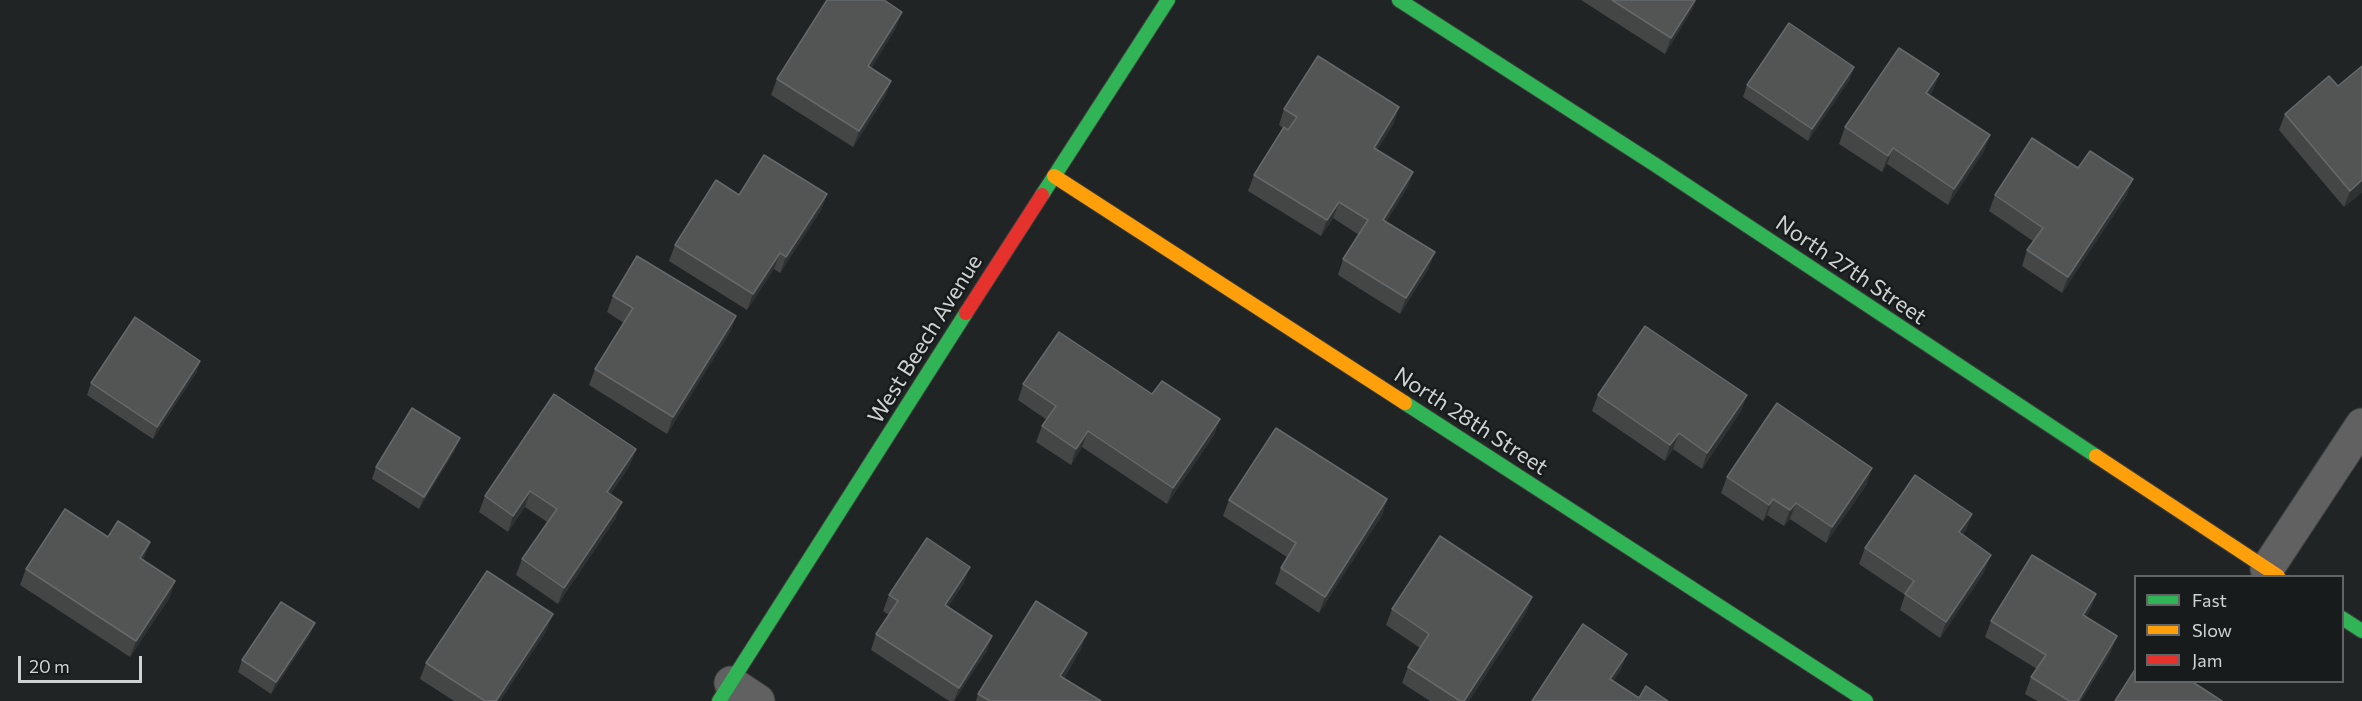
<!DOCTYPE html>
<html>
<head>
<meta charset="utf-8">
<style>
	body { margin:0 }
	#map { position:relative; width:2362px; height:701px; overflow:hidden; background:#212424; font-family:Commissioner,sans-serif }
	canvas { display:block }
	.legend { position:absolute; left:2134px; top:575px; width:210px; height:108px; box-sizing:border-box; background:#171b1b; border:2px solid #616565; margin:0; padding:8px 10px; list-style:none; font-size:18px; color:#d0d3d3 }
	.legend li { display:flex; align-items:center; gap:12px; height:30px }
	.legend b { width:30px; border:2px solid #616565 }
	.scale { position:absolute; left:18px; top:656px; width:124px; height:27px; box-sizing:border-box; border:3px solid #d0d3d3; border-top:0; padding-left:8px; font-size:18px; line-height:21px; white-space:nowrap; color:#d0d3d3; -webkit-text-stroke:4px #171b1b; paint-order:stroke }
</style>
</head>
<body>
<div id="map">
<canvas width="2362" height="701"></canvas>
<ul class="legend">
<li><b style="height:8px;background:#30b455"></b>Fast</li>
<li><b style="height:8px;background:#ff9f0a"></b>Slow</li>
<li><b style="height:8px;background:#e5322d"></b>Jam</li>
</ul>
<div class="scale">20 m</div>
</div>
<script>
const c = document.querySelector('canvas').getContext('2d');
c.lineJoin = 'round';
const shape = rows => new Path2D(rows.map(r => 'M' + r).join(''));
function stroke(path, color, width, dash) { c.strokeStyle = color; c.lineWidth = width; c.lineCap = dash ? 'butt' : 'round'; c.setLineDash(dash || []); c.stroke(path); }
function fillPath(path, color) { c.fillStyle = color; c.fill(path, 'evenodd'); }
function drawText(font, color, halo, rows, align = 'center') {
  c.font = font + ' Commissioner,sans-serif'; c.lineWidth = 5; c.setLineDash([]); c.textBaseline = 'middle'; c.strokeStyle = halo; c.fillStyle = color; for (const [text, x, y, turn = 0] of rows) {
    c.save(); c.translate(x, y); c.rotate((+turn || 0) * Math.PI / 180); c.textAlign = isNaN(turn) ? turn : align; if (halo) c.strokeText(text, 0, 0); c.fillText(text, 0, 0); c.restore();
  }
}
const street = shape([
	[2267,569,2362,425],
	[731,683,758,701]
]);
const fast = shape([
	[1399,0,1654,164,2096,456],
	[1042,195,1168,0],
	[1405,403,1866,701],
	[2342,618,2362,631],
	[719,701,966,313]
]);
const slow = shape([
	[1054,176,1405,403],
	[2096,456,2278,576]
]);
const jam = shape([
	[966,313,1042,195]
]);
const wall = shape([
	[1581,0,1696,0,1692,10,1665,54],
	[896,28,871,68,891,81,885,97,853,147,771,95,777,79],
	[2362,66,2362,192,2344,207,2279,130,2285,114,2338,86],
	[1939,74,1933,90,1930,95,1990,135,1984,151,1948,205,1887,164,1882,172,1839,144,1845,127],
	[1850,79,1808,141,1743,97,1747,85],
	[1284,109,1394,123,1377,150,1413,172,1407,188,1386,222,1429,268,1400,314,1338,275,1343,259,1359,235,1333,218,1321,236,1248,191,1254,175,1283,128,1279,125],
	[2078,168,2127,195,2062,293,2022,266,2027,250,2033,241,1989,211,1995,195],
	[827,194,821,210,780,273,774,269,747,310,669,261,675,245,739,195],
	[613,296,736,316,730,332,667,434,589,385,595,369,624,323,607,312],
	[200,361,196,373,153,439,87,395,91,383],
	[1023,384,1152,394,1220,419,1214,435,1167,504,1082,447,1071,465,1036,442,1042,426,1047,420,1018,400],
	[1598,395,1747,395,1741,411,1702,469,1673,449,1665,461,1592,411],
	[636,449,630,465,610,495,616,518,558,604,516,575,522,559,547,522,525,507,508,532,479,512,485,496],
	[455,450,419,509,372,479,376,467],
	[1727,477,1867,484,1826,543,1790,519,1784,526,1767,515,1763,521,1721,493],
	[1387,499,1382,515,1319,613,1275,584,1281,568,1287,557,1223,516,1229,500],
	[1972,514,1966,530,1962,535,1985,571,1940,638,1900,610,1905,595,1859,564,1865,548],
	[108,537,150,542,143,560,170,597,130,657,20,585,26,569],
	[964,583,948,607,992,636,986,652,954,701,949,701,871,650,876,634,889,615,883,611,889,595],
	[2096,594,2090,610,2086,617,2111,652,2081,701,2037,701,2025,694,2031,677,2037,669,1985,637,1991,621],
	[1532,597,1526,613,1469,701,1430,701,1402,683,1408,667,1420,648,1386,625,1392,609],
	[547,630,500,701,454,701,420,679,426,663],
	[310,635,271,694,238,672,242,660],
	[1081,649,1064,678,1101,701,976,701,978,694]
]);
const shadedWall = shape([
	[1695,0,1696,0,1692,10,1665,54,1671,38],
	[902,12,896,28,863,83,868,66],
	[1854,67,1850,79,1808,141,1812,129],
	[1939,74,1933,90,1921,109,1926,93],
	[891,81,885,97,853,147,859,131],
	[1399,107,1394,123,1368,164,1374,148],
	[1990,135,1984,151,1948,205,1954,189],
	[1893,148,1887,164,1882,172,1888,156],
	[1413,172,1407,188,1377,236,1383,220],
	[2133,179,2127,195,2062,293,2068,277],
	[2362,180,2362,192,2344,207,2350,191],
	[827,194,821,210,780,273,786,257],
	[1339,202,1333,218,1321,236,1327,220],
	[1435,252,1429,268,1400,314,1406,298],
	[780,253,774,269,747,310,753,294],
	[736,316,730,332,667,434,673,417],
	[200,361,196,373,153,439,157,427],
	[1747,395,1741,411,1702,469,1707,453],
	[1220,419,1214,435,1167,504,1173,488],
	[1088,431,1082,447,1071,465,1076,449],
	[1679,433,1673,449,1665,461,1670,445],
	[460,438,455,450,419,509,424,497],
	[636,449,630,465,601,508,607,492],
	[1872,468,1867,484,1826,543,1832,527],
	[530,491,525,507,508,532,513,516],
	[1387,499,1382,515,1319,613,1325,597],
	[1773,499,1767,515,1763,521,1769,505],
	[622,502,616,518,558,604,564,588],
	[1796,503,1790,519,1784,526,1790,510],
	[1972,514,1966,530,1953,548,1959,532],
	[150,542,144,558,134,574,140,558],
	[1991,555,1985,571,1940,638,1946,622],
	[970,567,964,583,939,621,945,605],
	[175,581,170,597,130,657,136,641],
	[2096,594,2090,610,2078,631,2083,615],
	[1532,597,1526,613,1469,701,1464,701],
	[553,614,547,630,500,701,496,701],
	[315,623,310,635,271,694,276,682],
	[1087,633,1081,649,1055,692,1060,676],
	[992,636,986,652,954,701,959,688],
	[2117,636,2111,652,2081,701,2078,701],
	[1627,654,1621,670,1604,695,1610,679]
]);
const building = shape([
	[827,0,884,0,902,12,868,66,891,81,859,131,777,79,827,0],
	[1612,0,1695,0,1671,38,1612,0],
	[1789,23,1854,67,1812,129,1747,85,1789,23],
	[1899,48,1939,74,1926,93,1990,135,1954,189,1893,148,1888,156,1845,127,1899,48],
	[1318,56,1399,107,1374,148,1413,172,1383,220,1435,252,1406,298,1343,259,1368,220,1339,202,1327,220,1254,175,1284,127,1288,130,1297,117,1284,109,1318,56],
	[2362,66,2362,180,2350,191,2285,114,2329,76,2338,86,2362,66],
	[2032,138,2078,168,2090,151,2133,179,2068,277,2027,250,2043,228,1995,195,2032,138],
	[764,155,827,194,786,257,780,253,753,294,675,245,716,180,739,195,764,155],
	[637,256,736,316,673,417,595,369,633,308,613,296,637,256],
	[135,317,200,361,157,427,91,383,135,317],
	[1645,326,1747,395,1707,453,1679,433,1670,445,1598,395,1645,326],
	[1059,332,1152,394,1162,381,1220,419,1173,488,1088,431,1076,449,1042,426,1056,406,1023,384,1059,332],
	[554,394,636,449,607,492,622,502,564,588,522,559,557,509,530,491,513,516,485,496,554,394],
	[1777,403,1872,468,1832,527,1796,503,1790,510,1773,499,1769,505,1727,477,1777,403],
	[412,408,460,438,424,497,376,467,412,408],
	[1276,428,1387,499,1325,597,1281,568,1296,543,1229,500,1276,428],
	[1915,475,1972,514,1959,532,1991,555,1946,622,1905,594,1914,581,1865,548,1915,475],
	[65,509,108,537,118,521,150,542,140,558,175,581,136,641,26,569,65,509],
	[1440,536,1532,597,1464,701,1460,701,1408,667,1429,634,1392,609,1440,536],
	[927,538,970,567,945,605,992,636,959,688,876,634,898,601,889,595,927,538],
	[2032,555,2096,594,2083,615,2117,636,2078,701,2069,701,2031,677,2046,655,1991,621,2032,555],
	[487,571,553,614,496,701,485,701,426,663,487,571],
	[1036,601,1087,633,1060,676,1101,701,990,701,978,694,1036,601],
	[281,602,315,623,276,682,242,660,281,602],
	[1583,624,1627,654,1610,679,1639,698,1646,686,1668,701,1532,701,1583,624],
	[2136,668,2136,681,2191,681,2222,701,2115,701,2136,668]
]);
const streetNames = [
	["North 27th Street",1851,270,34],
	["West Beech Avenue",925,339,-58],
	["North 28th Street",1471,421,33]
];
stroke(street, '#3e3f3f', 35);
stroke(fast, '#3e3f3f', 16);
stroke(slow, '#3e3f3f', 16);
stroke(jam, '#3e3f3f', 16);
stroke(street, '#616161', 33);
stroke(fast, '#30b455', 14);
stroke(slow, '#ff9f0a', 14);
stroke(jam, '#e5322d', 14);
fillPath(wall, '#444646');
fillPath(shadedWall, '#2f3232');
fillPath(building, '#535555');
stroke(building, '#666969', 1.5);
drawText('22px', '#d0d3d3', '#171b1b', streetNames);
</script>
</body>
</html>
